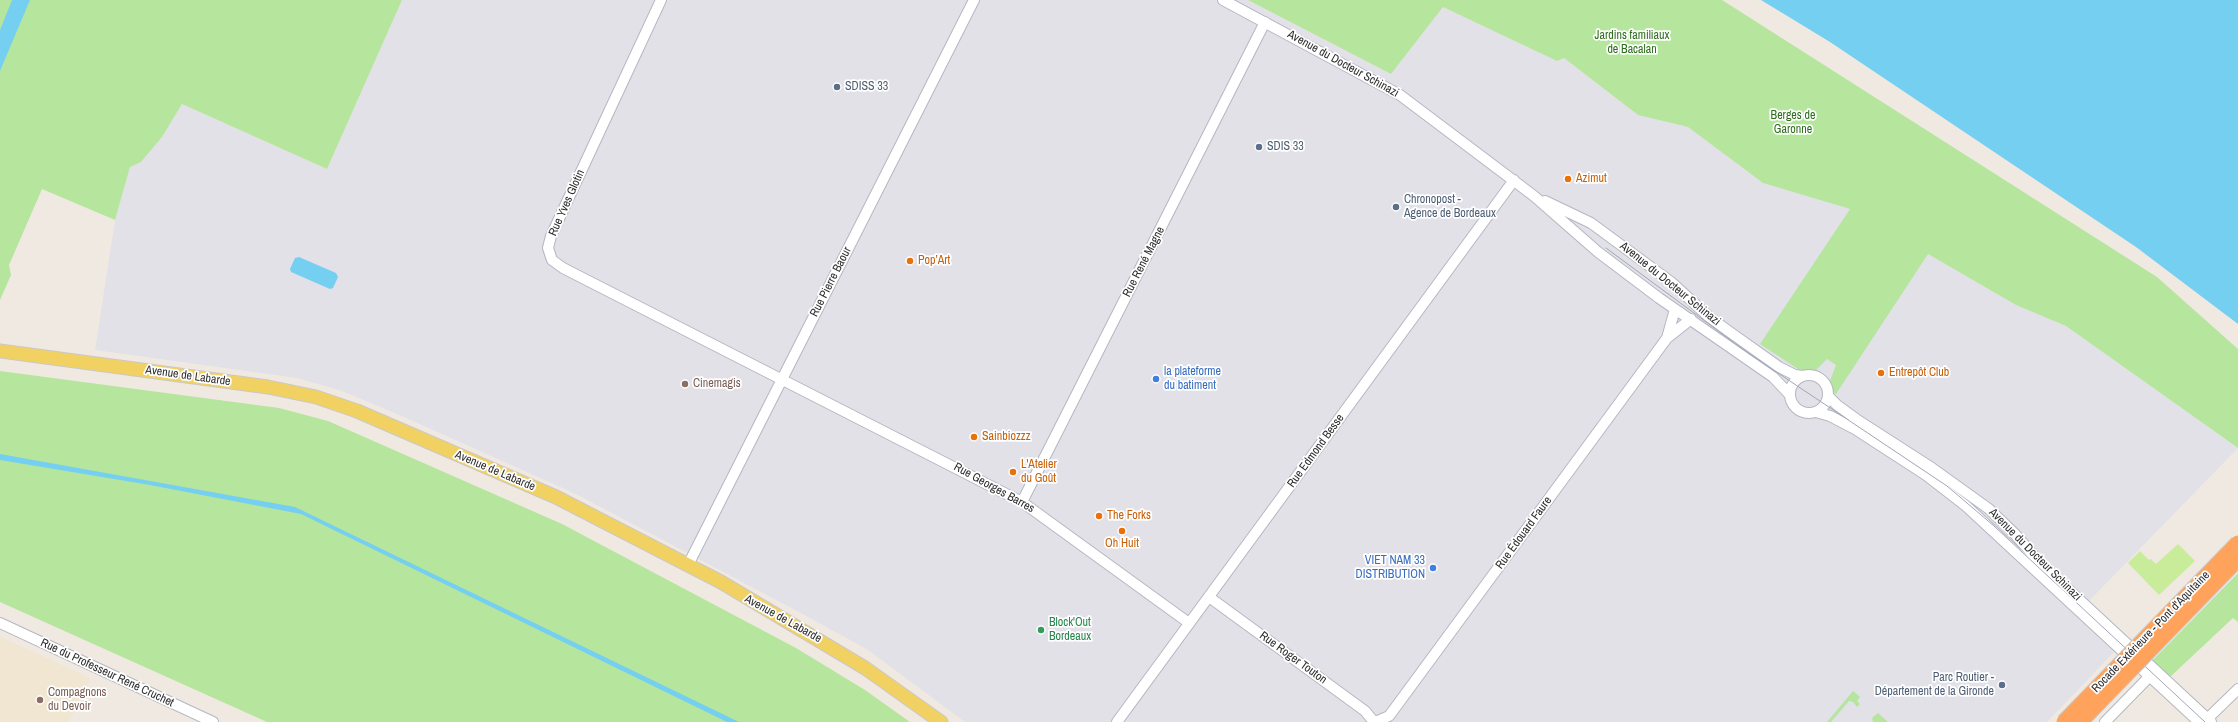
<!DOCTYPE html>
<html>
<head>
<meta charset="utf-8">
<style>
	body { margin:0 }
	canvas { display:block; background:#efe9e1 }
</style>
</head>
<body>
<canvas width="2238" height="722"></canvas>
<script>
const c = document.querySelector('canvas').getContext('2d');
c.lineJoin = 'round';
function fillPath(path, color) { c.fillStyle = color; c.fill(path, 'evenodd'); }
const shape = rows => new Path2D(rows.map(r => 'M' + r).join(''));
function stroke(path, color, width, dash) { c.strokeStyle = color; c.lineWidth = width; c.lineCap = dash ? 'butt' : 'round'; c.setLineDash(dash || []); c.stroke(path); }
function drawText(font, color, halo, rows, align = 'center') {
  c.font = font + ' "Archivo Narrow",sans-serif'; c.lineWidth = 3.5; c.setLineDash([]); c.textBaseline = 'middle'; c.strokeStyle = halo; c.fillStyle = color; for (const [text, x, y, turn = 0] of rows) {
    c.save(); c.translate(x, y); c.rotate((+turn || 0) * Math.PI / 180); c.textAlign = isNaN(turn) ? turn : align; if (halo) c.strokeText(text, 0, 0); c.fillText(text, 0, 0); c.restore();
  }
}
const industrial = shape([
	[402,0,1248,0,1391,74,1443,7,1557,61,1564,58,1638,115,1688,127,1763,183,1850,209,2016,305,2066,326,2238,448,2089,601,2123,633,2115,651,2047,722,965,722,868,650,812,619,576,494,404,417,342,391,297,378,95,350,115,220,130,167,141,162,162,137,182,104,327,169]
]);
const education = shape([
	[0,637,90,678,69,722,0,722]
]);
const green = shape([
	[0,0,402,0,327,169,182,104,162,137,141,162,130,167,115,220,42,189,9,265,11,275,0,300],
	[1248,0,1722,0,2157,277,2238,349,2238,448,2066,326,2016,305,1928,254,1836,394,1832,391,1830,381,1836,365,1827,359,1816,370,1801,371,1760,344,1850,209,1763,183,1688,127,1638,115,1564,58,1557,61,1443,7,1391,74],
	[0,371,279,408,328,421,562,524,796,648,865,690,910,722,267,722,0,602],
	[2238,573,2238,622,2233,618,2170,677,2152,661],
	[1853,691,1860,697,1857,701,1860,704,1857,707,1853,702,1849,701,1831,722,1827,722],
	[1878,713,1888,722,1873,722,1872,718]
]);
const pitch = shape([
	[2178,544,2195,561,2159,595,2128,563,2140,551,2149,560,2151,559,2156,564]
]);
const water = shape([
	[12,0,30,0,0,71,0,30],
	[1761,0,2238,0,2238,324,2136,247,1830,42],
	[299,257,336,273,338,277,333,288,330,289,291,272,290,269,295,258],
	[0,454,295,507,739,722,727,722,301,514,150,485,0,460]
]);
const minor = shape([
	[661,0,551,236,548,248,552,260,563,268,1022,502,1189,623],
	[1223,0,1400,95,1534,196,1598,252,1659,298,1773,377,1790,395],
	[1545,201,1591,223,1671,282,1708,316,1727,330,1779,367,1795,375,1803,376],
	[1667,338,1675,309],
	'1790 394a19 19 0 1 1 38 0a19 19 0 1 1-38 0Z',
	[1828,396,1837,405,1859,421,1932,468,1989,509,2014,533,2043,566,2211,722],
	[1816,412,1830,416,1855,429,1926,475,1966,506,2199,722],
	[1022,502,1265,22],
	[688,565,974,0],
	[1209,597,1365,711,1374,722],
	[0,623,213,722],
	[1117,722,1514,180],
	[1375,722,1389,716,1395,708,1667,338,1691,319],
	[2105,722,2149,677],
	[2204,722,2238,689]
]);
const major = shape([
	[0,351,268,387,316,397,357,411,556,497,721,582,865,668,941,722]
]);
const tram = shape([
	[1606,248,1748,353,1947,486,1994,526,2205,722]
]);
const highwayBridge = shape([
	[2064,722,2238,543],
	[2080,722,2238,559]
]);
const markers = [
	[837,87,4,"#5c6f8a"],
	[1259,147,4,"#5c6f8a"],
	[1568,179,4,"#e8710a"],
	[1396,207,4,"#5c6f8a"],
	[910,261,4,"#e8710a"],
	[1881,373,4,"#e8710a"],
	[1156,379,4,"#3f7fe0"],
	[685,384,4,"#8d6e63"],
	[974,437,4,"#e8710a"],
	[1013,472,4,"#e8710a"],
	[1099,516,4,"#e8710a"],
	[1122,531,4,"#e8710a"],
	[1433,568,4,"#3f7fe0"],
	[1041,630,4,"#2e9e5b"],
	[2002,685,4,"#5c6f8a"],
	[40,700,4,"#8d6e63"]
];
const parkNames = [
	["Jardins familiaux",1632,36],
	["de Bacalan",1632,50],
	["Berges de",1793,116],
	["Garonne",1793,130]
];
const streetNames = [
	["Avenue du Docteur Schinazi",1343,64,29],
	["Rue Yves Glotin",567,203,-66],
	["Rue René Magne",1144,262,-63],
	["Rue Pierre Baour",831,282,-63],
	["Avenue du Docteur Schinazi",1670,284,39],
	["Avenue de Labarde",188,376,8],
	["Rue Edmond Besse",1316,451,-54],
	["Avenue de Labarde",495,471,23],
	["Rue Georges Barres",994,488,29],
	["Rue Édouard Faure",1524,533,-54],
	["Avenue du Docteur Schinazi",2035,555,45],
	["Avenue de Labarde",783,619,29],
	["Rocade Extérieure - Pont d'Aquitaine",2151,632,-46],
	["Rue Roger Touton",1293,658,36],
	["Rue du Professeur René Cruchet",107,673,25]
];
const serviceNames = [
	["SDISS 33",845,87],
	["SDIS 33",1267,147],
	["Chronopost -",1404,200],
	["Agence de Bordeaux",1404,214],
	["Parc Routier -",1994,678,"right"],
	["Département de la Gironde",1994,692,"right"]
];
const foodNames = [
	["Azimut",1576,179],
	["Pop’Art",918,261],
	["Entrepôt Club",1889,373],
	["Sainbiozzz",982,437],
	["L'Atelier",1021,465],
	["du Goût",1021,479],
	["The Forks",1107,516],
	["Oh Huit",1122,544,"center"]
];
const shopNames = [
	["la plateforme",1164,372],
	["du batiment",1164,386],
	["VIET NAM 33",1425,561,"right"],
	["DISTRIBUTION",1425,575,"right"]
];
const educationNames = [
	["Cinemagis",693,384],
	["Compagnons",48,693],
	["du Devoir",48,707]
];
const leisureNames = [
	["Block'Out",1049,623],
	["Bordeaux",1049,637]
];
fillPath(industrial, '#e3e1e8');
fillPath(education, '#f0e6d1');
fillPath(green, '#b6e59e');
fillPath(pitch, '#c9ec9a');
fillPath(water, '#75cff0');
stroke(minor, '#b4b7c1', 12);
stroke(major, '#c9c9c9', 15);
stroke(minor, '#fff', 10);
stroke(major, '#f2d163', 13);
stroke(tram, '#a3a6b8', 1);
stroke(highwayBridge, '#c9c9c9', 17, []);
stroke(highwayBridge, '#ffa35c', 15);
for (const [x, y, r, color] of markers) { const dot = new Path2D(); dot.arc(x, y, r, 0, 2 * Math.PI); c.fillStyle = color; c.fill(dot); stroke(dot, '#fff', 1.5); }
drawText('12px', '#2c6e1b', '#fff', parkNames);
drawText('12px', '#2e2e2e', '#fff', streetNames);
drawText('12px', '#4e5e75', '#fff', serviceNames, 'left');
drawText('12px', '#c56008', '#fff', foodNames, 'left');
drawText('12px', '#366cbe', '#fff', shopNames, 'left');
drawText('12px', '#785e54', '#fff', educationNames, 'left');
drawText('12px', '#27864d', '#fff', leisureNames, 'left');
</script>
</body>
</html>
